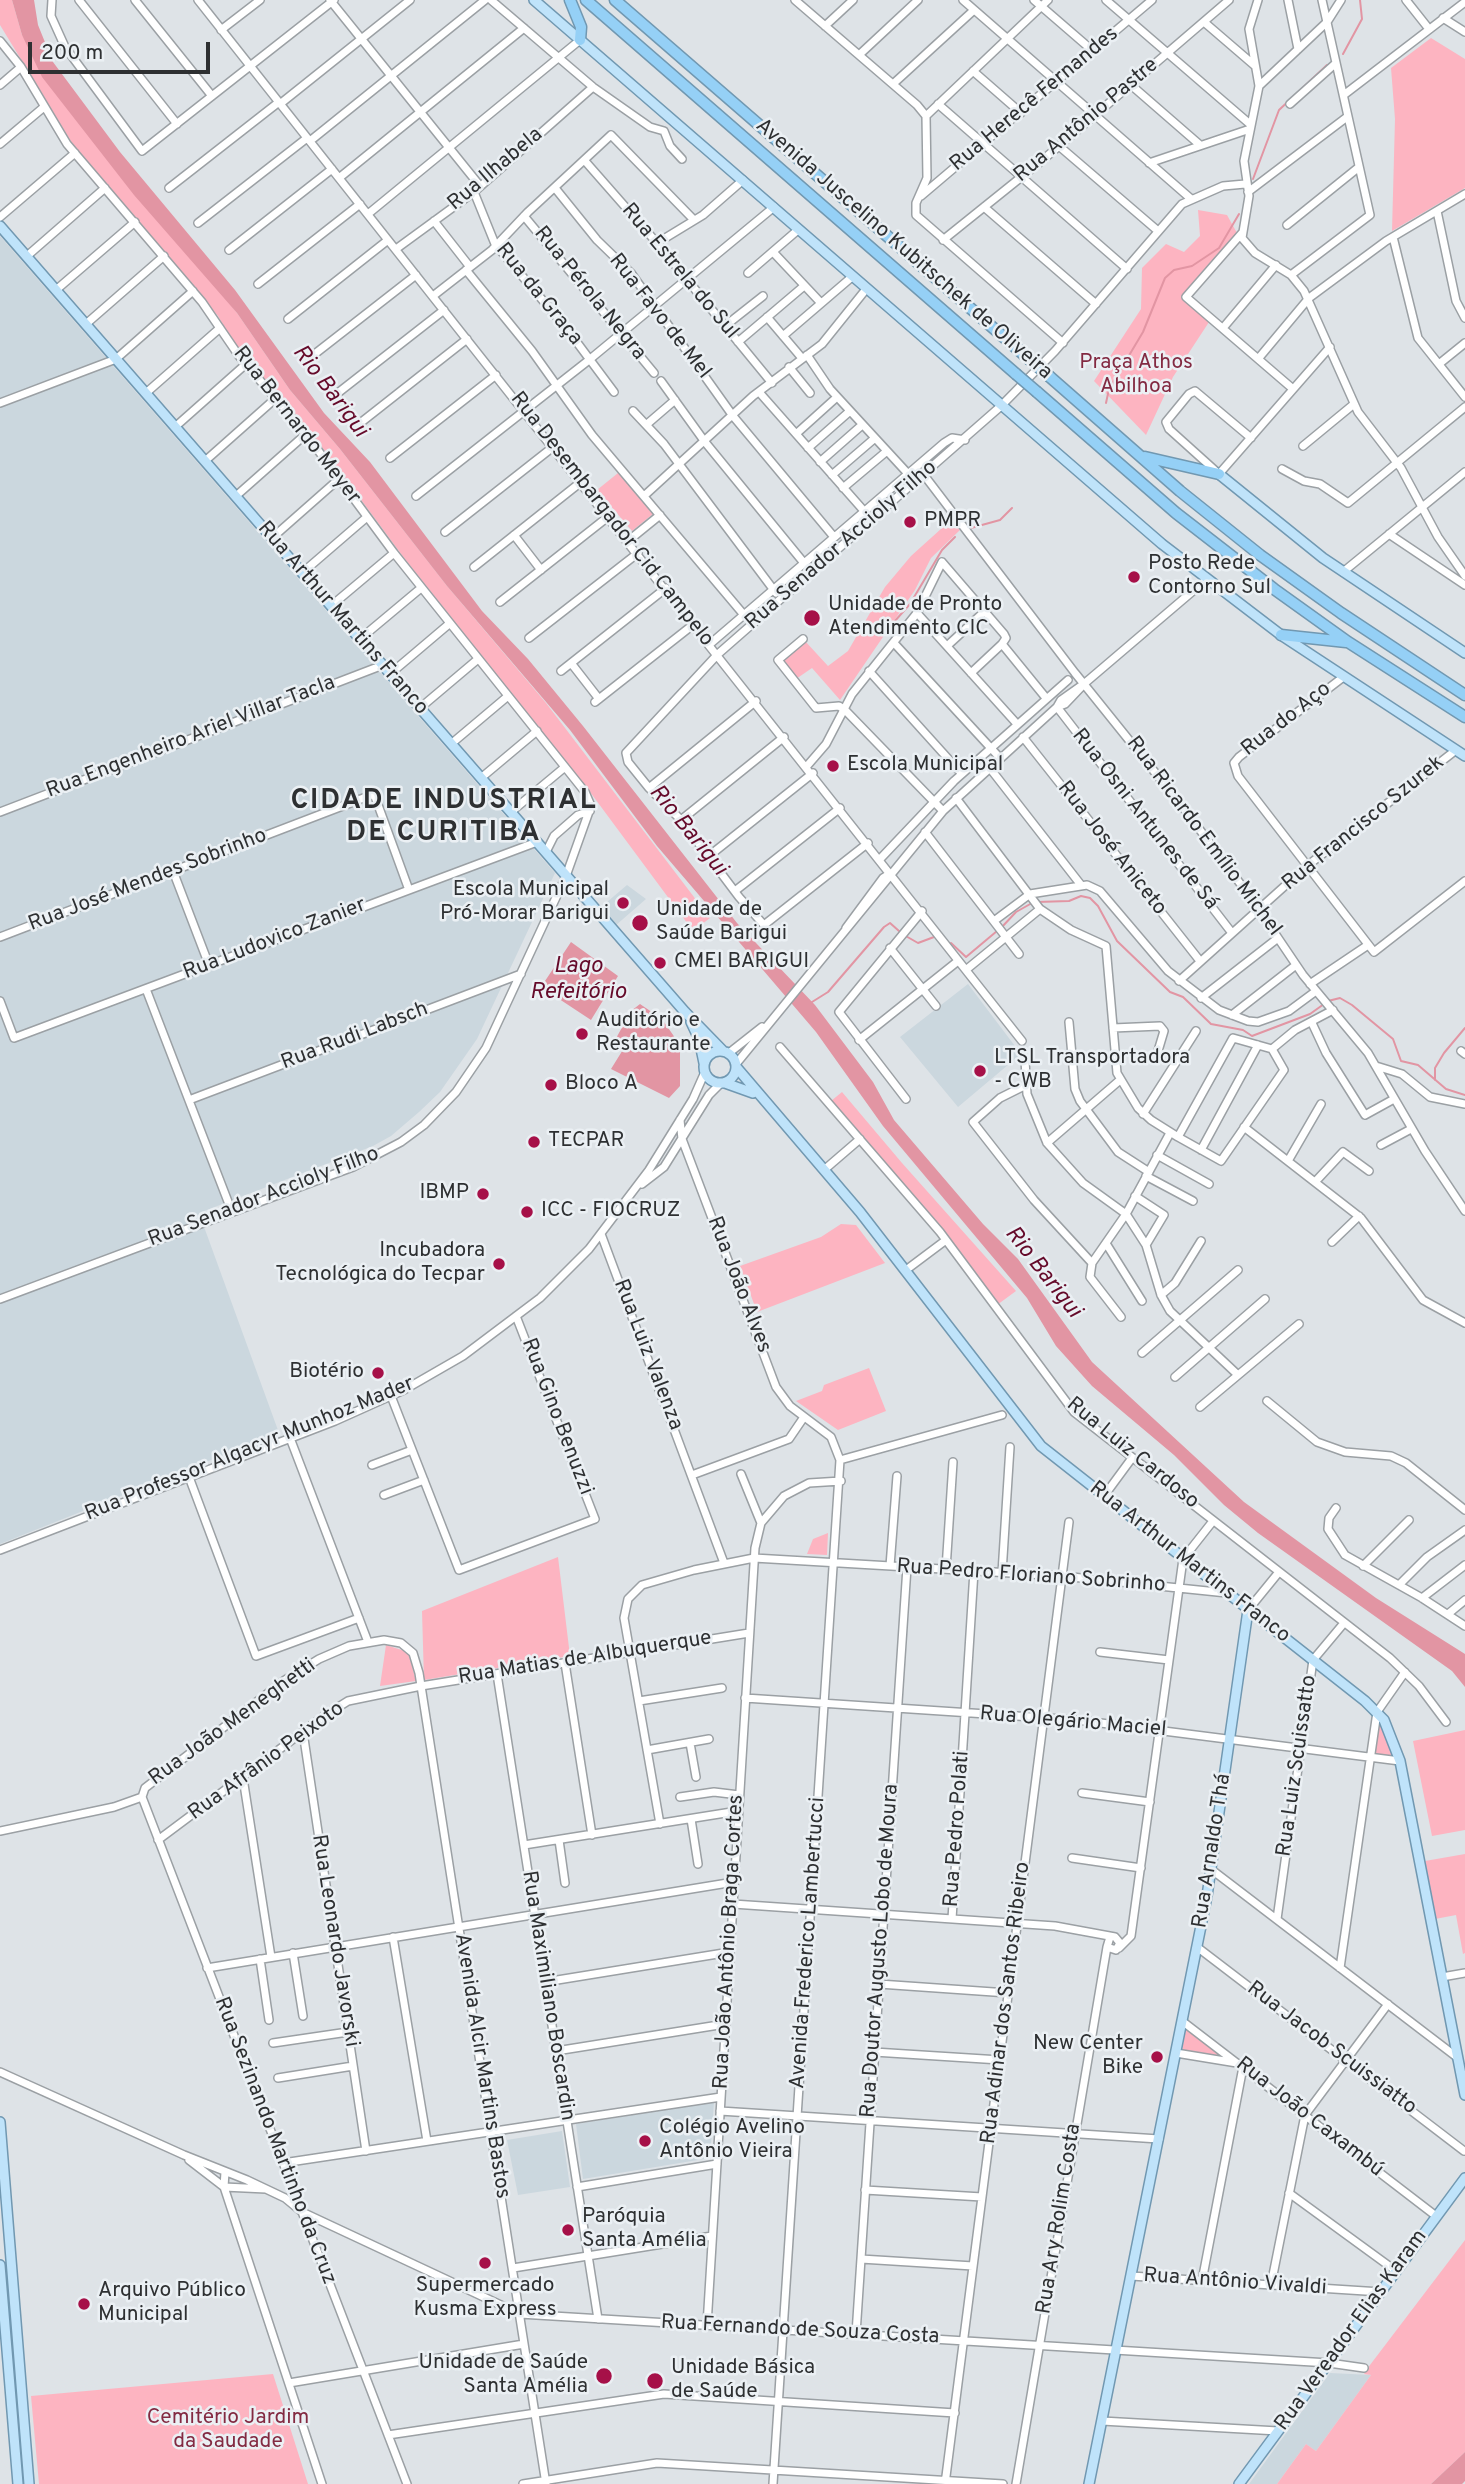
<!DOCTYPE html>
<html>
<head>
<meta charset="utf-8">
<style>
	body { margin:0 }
	#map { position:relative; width:1465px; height:2484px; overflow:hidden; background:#dee3e7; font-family:Overpass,sans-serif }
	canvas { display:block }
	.scale { position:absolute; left:28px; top:42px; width:182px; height:32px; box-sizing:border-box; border:4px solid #2e3032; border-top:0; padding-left:9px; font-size:21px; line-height:24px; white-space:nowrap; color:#2e3032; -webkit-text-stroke:5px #ebf0f4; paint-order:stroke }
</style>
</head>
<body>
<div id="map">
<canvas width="1465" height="2484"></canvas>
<div class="scale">200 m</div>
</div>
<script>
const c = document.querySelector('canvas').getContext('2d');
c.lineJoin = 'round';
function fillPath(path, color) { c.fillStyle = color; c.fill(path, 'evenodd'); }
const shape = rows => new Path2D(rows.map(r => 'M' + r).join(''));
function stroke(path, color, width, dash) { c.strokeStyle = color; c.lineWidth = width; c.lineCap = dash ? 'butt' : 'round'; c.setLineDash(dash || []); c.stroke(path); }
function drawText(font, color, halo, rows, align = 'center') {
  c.font = font + ' Overpass,sans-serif'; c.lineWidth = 5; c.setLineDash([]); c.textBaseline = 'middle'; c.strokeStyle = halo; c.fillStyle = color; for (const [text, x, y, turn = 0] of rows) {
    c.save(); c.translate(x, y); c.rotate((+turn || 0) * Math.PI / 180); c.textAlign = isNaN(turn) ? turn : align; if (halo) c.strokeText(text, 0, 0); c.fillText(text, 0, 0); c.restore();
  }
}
const built = shape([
	[0,236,555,873,477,1039,440,1092,419,1112,391,1136,373,1146,199,1213,279,1433,0,1544],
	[627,885,646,899,615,926,600,908],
	[968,984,1021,1054,958,1107,900,1037],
	[714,2102,710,2158,583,2179,576,2124],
	[562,2131,570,2187,518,2195,507,2140],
	[1330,2373,1371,2375,1316,2451,1306,2444,1277,2484,1249,2484]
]);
const green = shape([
	[0,0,12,0,22,35,237,313,290,390,340,449,447,586,546,703,710,918,693,931,593,796,404,558,325,451,237,350,218,316,78,153,0,25],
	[1431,38,1465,59,1465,188,1392,231,1395,119,1391,68],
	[1198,210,1227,215,1237,233,1181,297,1209,322,1173,377,1146,435,1094,381,1141,309,1142,268,1166,244,1184,252,1200,236],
	[618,473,653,514,632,531,597,490],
	[952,519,960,530,931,558,915,590,840,700,812,668,796,679,782,661,805,641,828,666,848,651,885,587,911,556],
	[842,1092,902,1163,1016,1291,997,1305,831,1101],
	[841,1224,856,1225,885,1263,757,1312,740,1266,821,1237],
	[869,1368,886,1411,838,1430,796,1401,822,1391,824,1385],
	[828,1533,827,1555,807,1554,813,1539],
	[558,1557,570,1656,424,1680,422,1611],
	[386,1645,408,1652,416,1681,380,1686],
	[1379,1720,1395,1756,1374,1754],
	[1465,1730,1465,1830,1432,1836,1413,1741],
	[1465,1854,1465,1953,1463,1954,1456,1915,1435,1919,1425,1861],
	[1186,2029,1223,2057,1182,2050],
	[1465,2240,1465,2452,1431,2484,1277,2484,1306,2444,1316,2451,1371,2375,1364,2374,1370,2365],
	[273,2374,308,2484,39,2484,31,2396]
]);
const water = shape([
	[12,0,34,0,38,25,53,62,120,152,235,290,324,413,370,462,482,611,528,659,583,726,737,923,815,1005,873,1082,894,1120,983,1224,1018,1259,1092,1362,1244,1502,1376,1598,1465,1654,1465,1687,1452,1671,1258,1533,1224,1505,1174,1455,1092,1386,1056,1346,1027,1298,883,1126,816,1032,657,846,570,730,447,586,340,449,290,390,237,313,134,195,42,77,22,35],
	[571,942,618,976,591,1020,541,987],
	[640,1004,662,1019,680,1045,680,1086,669,1098,611,1069,624,1048,614,1042,631,1011],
	[1465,2452,1465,2481,1462,2484,1431,2484]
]);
const stream = shape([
	[1343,54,1362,19,1360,0],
	[1253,179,1279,110,1327,65],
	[1106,403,1109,389,1143,332,1165,278,1174,270,1192,266,1219,248,1239,214],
	[971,528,1000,520,1012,508],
	[894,622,910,604,942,550,955,537],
	[1037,902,1069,901,1081,896,1090,898,1098,906,1117,941,1170,992,1183,997,1211,1024,1243,1030,1252,1036,1310,1014,1324,1004],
	[1001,928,1016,912,1032,903],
	[904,935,918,943,934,937],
	[951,943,966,957,997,931],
	[1328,1001,1340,998,1352,1005,1393,1039,1401,1061,1418,1065,1446,1089,1465,1095],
	[812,1002,828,992,884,927,890,923,899,931],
	[1435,1080,1435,1068,1444,1053,1465,1028]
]);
const minor = shape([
	[52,0,51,16,65,47,142,151,334,0],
	[79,0,177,124],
	[135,0,212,96],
	[198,0,1022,1041],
	[330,0,480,186],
	[491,0,593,87,650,127,664,131,670,146,682,159],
	[795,0,917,105,926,116,927,178,916,203,916,215,1063,343],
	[963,0,1190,198],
	[1034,0,1093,51],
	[1106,0,1251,125],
	[1258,0,1249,29,1259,86,1244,161,1249,196,1242,238,1255,253,1291,275,1304,291,1358,412,1401,468,1438,537,1465,576],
	[1288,0,1298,49],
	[1406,0,1429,29],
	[1443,18,1465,32],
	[1204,22,1254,65],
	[825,26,853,0],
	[221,30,260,0],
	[0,41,21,67,67,144,202,302,239,356,306,434,394,553,585,792,591,806,566,876,486,1048,456,1092,424,1125,401,1142,353,1167,0,1299],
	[859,55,918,0],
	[973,71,1021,113],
	[893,84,974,10],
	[0,85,21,67],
	[1131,85,1200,145],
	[1259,86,1327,22,1341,0],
	[1345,94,1465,2],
	[280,104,410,0],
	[938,104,1127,269],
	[1290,104,1336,63],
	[926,116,1048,0],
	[310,141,485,0],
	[0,144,44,107],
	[1059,146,1158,231],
	[585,161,657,243,772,383],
	[1149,163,1250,129],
	[339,178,524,28],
	[169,188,279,102],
	[555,188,597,240,631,273,733,416,834,537],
	[474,192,495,244,567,329,614,392],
	[1248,192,1347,117],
	[921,196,1152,0],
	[984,207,1096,304],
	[1437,211,1456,301,1465,318],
	[368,214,580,40],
	[524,216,654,373],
	[0,217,75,153],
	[434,221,470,267],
	[198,223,307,138],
	[1287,225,1359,167],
	[1242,233,1186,297,1293,389],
	[1393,237,1418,338,1465,397],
	[943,240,1045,158,1229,0],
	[657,243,703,215,743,180],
	[396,249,474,192,593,87],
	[229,250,332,169],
	[773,252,821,303],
	[27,256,105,188],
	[466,270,532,351,592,435,744,615],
	[748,273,799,229],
	[1291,275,1370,215,1322,0],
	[258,284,360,204],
	[56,290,135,222],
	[433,296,492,250,528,212,611,135,694,220],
	[767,317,801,357],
	[288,319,388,240],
	[86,324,164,256],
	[725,326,763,296],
	[1223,328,1276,265],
	[783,336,853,276],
	[738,342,804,286],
	[316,353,416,275],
	[807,355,830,389,911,477],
	[1258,359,1309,298,1386,241,1465,194],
	[1439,364,1465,343],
	[789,367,810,393],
	[661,381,705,442,804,563],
	[759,392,872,520],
	[146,393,220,328],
	[334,396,444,310],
	[0,403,116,359,193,291],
	[633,411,664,444,776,593],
	[359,424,467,339],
	[646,425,675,400],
	[175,427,246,364],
	[796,434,837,397],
	[1251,438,1195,391,1189,394,1166,422,1169,429,1219,474,1330,347],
	[1303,446,1354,404],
	[808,448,850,411],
	[390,458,496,375],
	[205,461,276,398],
	[820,462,862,425],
	[1282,469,1304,481,1320,484,1348,503,1465,407],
	[832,475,875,438],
	[924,475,1075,673,1182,806,1251,898,1303,975,1368,1053,1425,1151,1465,1211],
	[843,488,887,451],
	[236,496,306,434],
	[416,496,589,360,774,207],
	[644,496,753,396,822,344,867,288],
	[445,532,553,447],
	[1389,534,1465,585],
	[514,535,541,570],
	[272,538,340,478],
	[628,541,660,515],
	[474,567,581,482],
	[1343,572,1465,472],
	[302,573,367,517],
	[500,602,609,516],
	[331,606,394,553],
	[917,613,1017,724],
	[529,638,638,553],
	[360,639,421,588],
	[803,639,778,660,816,708,839,706,845,710,943,811],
	[894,643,1000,758],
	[710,644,944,443,952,438,965,440],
	[947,646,985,611],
	[571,663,599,699],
	[561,671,666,588],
	[869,671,961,773],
	[971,673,1002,644],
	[390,674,449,624],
	[1342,678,1239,757,1234,763,1238,776,1374,952,1465,881],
	[595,702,694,624],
	[1057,707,1232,933],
	[1057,707,1065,704,1085,683,1207,579],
	[420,708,478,659],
	[1023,737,1200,961],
	[451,744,508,696],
	[807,766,826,744,852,694,917,613,942,562,1004,634,1006,638,1002,644,1046,698],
	[989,767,1081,885],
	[481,778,537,731],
	[649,788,756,701],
	[956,798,1040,909,1071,930,1106,946,1117,1073,1138,1108,1151,1120,1178,1137,1221,1161,1284,1070,1272,1049,1233,1038,1178,1137],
	[0,812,383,665],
	[511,812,565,767],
	[681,820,784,737],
	[925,832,1019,954],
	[868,843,764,925,739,897,681,820,649,788,628,762,626,753,718,654,1001,406,1055,351,1182,204,1223,186,1245,184],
	[546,852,554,836,578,815,590,811],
	[709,856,813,773],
	[881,858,954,781,1068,680],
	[173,871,209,965],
	[735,891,840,808],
	[994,921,1030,894,1087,885,1100,891,1168,971,1219,1010,1248,1021,1258,1022,1289,1011,1316,991],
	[846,928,883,878,891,873],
	[0,937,374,794,409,890],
	[890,948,936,1006],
	[967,969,1040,909],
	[1179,981,1307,866,1456,750],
	[1310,984,1368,945],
	[146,989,232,1212],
	[1201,998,1278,938],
	[0,1001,14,1038,537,842],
	[1232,1015,1296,965],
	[1069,1022,1075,1089,1080,1101,1118,1152,1149,1172],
	[1312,1023,1326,1053,1365,1115,1394,1099],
	[1113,1028,1160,1026,1164,1031,1158,1051],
	[859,1040,958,961],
	[780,1047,940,1232,1074,1412,1390,1658,1419,1686,1446,1722],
	[1272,1049,1295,1030,1333,1010],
	[1461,1051,1465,1054],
	[729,1053,762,1027],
	[1025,1060,1027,1094,1047,1143,1083,1183,1126,1214,1146,1245,1161,1295,1170,1311,1238,1375],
	[736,1064,943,811,1057,707,1061,700,1085,683],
	[1376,1066,1402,1074,1430,1097,1465,1104],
	[1026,1085,1000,1098,973,1122,1034,1200,1092,1263,1126,1214,1170,1133],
	[906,1099,839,1012,922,911],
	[189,1100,521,974],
	[1143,1114,1196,1031],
	[680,1120,682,1139,776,1387,790,1406,831,1437,840,1460,773,2484],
	[1244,1127,1361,1218,1423,1300,1465,1323],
	[1047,1143,1120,1080],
	[1381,1145,1411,1129],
	[1201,1150,1258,1045],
	[1157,1155,1209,1184],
	[1288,1161,1321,1104],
	[824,1170,860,1139],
	[1146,1176,1193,1201],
	[1315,1182,1343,1152,1369,1171],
	[642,1184,664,1167,709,1095,720,1084],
	[1135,1196,1164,1215,1146,1245],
	[601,1234,724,1563],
	[1332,1242,1359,1216],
	[1107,1245,1142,1301],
	[1092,1263,1090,1277,1121,1317],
	[906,1270,946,1240],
	[1161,1295,1175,1283,1201,1241],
	[1142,1353,1238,1270],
	[1175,1377,1265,1299],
	[391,1396,459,1570,595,1519,516,1316],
	[1267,1401,1317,1442,1345,1452,1391,1456,1406,1463,1465,1510],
	[1200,1407,1299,1324],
	[290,1438,368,1642],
	[840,1460,1002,1415],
	[372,1465,412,1450],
	[741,1474,761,1523],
	[692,1475,789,1439,804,1417],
	[189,1477,256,1656,359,1618],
	[384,1495,424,1480],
	[1104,1496,1132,1458],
	[1336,1508,1329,1518,1328,1529,1345,1555,1422,1598,1465,1626],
	[0,1550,335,1421,404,1390,463,1356,540,1298,589,1249,649,1170,693,1099,705,1072],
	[890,1566,897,1476],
	[1363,1566,1409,1520],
	[946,1569,953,1462],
	[1002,1573,1010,1447],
	[1399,1585,1427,1557,1465,1530],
	[1422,1598,1465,1565],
	[1248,1610,1279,1572],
	[1448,1614,1465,1600],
	[1100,1652,1169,1660],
	[565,1663,592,1835],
	[497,1674,598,2319],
	[745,1698,1077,1720,1400,1761],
	[639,1701,722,1688],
	[303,1732,366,2151],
	[690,1743,696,1777],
	[647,1750,709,1739],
	[243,1778,271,1957],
	[1082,1793,1150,1802],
	[142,1797,145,1788,285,1680,319,1659,349,1646,384,1640,401,1643,413,1653,419,1673,546,2484],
	[142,1797,407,2484],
	[680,1797,714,1792,739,1795],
	[691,1819,698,1864],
	[660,1824,624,1618,628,1599,642,1585,694,1570,754,1558,1062,1576,1227,1593],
	[0,1831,114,1807,142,1797],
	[158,1840,324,1716,348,1701,421,1686,749,1633],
	[559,1840,565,1883],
	[524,1845,738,1811],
	[1072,1858,1141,1868],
	[1212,1870,1458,2058],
	[733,1904,1055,1926,1115,1937,1120,1943,1116,1950,1107,1947,1110,1937],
	[952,1919,974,1571],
	[1277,1919,1313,1660,1344,1623],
	[393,1937,427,2141],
	[1197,1947,1464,2151],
	[1119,1948,1131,1936,1183,1559,1213,1521],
	[293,1953,303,2016],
	[260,1959,269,2020],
	[207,1968,734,1882],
	[1340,1968,1377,1712,1405,1672],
	[1442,1977,1465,1973],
	[545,1982,730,1952],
	[879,1984,1008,1993],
	[1182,2021,1436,2216],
	[273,2043,348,2032],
	[556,2051,725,2024],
	[874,2052,1000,2060],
	[1176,2053,1237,2063],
	[0,2072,184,2155,247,2180,285,2198,302,2212,520,2314,1329,2363,1364,2368],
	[278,2078,353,2066],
	[720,2111,1159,2139],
	[189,2160,224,2187,266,2189],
	[283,2163,721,2097],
	[225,2172,224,2187,322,2484],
	[577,2187,717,2164],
	[865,2190,982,2197],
	[1289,2193,1396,2271],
	[861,2259,973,2266],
	[513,2268,712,2236],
	[1131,2276,1381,2292],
	[1202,2281,1243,2067],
	[1271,2285,1305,2115,1388,2004],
	[707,2325,755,1548,761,1523,784,1496,809,1483,841,1481],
	[856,2334,907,1567],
	[289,2383,524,2344],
	[1102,2421,1278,2431],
	[388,2435,664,2394,955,2413],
	[523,2484,657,2463,1003,2484],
	[945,2484,1069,1522],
	[1016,2484,1107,1947]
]);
const major = shape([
	[534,0,1162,544,1281,635,1465,756],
	[0,226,685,1012,723,1051],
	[1219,474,1323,558,1465,653],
	[691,1022,699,1039,704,1063],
	'704 1067a16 16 0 1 1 32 0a16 16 0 1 1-32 0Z',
	[737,1068,860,1212,1041,1446,1365,1701,1384,1720,1400,1761,1465,2095],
	[725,1083,753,1093],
	[0,2122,29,2484],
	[0,2265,18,2484],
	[1089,2484,1207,1896,1248,1610],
	[1239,2484,1465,2178]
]);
const highway = shape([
	[570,0,581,27,580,40],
	[586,0,1016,374],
	[615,0,1029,359],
	[1050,377,1180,491,1260,555,1341,613,1465,695],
	[1037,392,1176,513,1274,589,1348,642,1465,717],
	[1145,457,1219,474],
	[1281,635,1346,642]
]);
const highwayBridge = shape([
	[1029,359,1050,377],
	[1016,374,1037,392]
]);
const markers = [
	[910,522,7,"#a61048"],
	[1134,577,7,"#a61048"],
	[812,618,9,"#a61048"],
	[833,766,7,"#a61048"],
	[623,903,7,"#a61048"],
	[640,923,9,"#a61048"],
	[660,963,7,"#a61048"],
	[582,1034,7,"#a61048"],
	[980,1071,7,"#a61048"],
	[551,1085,7,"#a61048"],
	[534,1142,7,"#a61048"],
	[483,1194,7,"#a61048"],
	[527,1212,7,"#a61048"],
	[499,1264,7,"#a61048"],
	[378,1373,7,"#a61048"],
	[1157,2057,7,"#a61048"],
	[645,2141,7,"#a61048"],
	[568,2230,7,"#a61048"],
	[485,2263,7,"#a61048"],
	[84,2304,7,"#a61048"],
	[604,2376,9,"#a61048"],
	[655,2381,9,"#a61048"]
];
const streetNames = [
	["Rua Herecê Fernandes",1035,100,-40],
	["Rua Antônio Pastre",1087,121,-40],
	["Rua Ilhabela",496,170,-40],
	["Avenida Juscelino Kubitschek de Oliveira",903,250,41],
	["Rua Estrela do Sul",679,272,50],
	["Rua Pérola Negra",589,294,51],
	["Rua da Graça",538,295,51],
	["Rua Favo de Mel",659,317,52],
	["Rua Bernardo Meyer",296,426,52],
	["Rua Desembargador Cid Campelo",611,520,52],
	["Rua Senador Accioly Filho",842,546,-41],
	["Rua Arthur Martins Franco",342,619,49],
	["Rua do Aço",1287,720,-38],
	["Rua Engenheiro Ariel Villar Tacla",191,738,-21],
	["Rua Osni Antunes de Sá",1144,820,52],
	["Rua Francisco Szurek",1364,824,-39],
	["Rua Ricardo Emílio Michel",1203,837,53],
	["Rua José Aniceto",1111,849,52],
	["Rua José Mendes Sobrinho",148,881,-21],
	["Rua Ludovico Zanier",275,940,-21],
	["Rua Rudi Labsch",355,1037,-21],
	["Rua Senador Accioly Filho",264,1198,-21],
	["Rua João Alves",738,1285,69],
	["Rua Luiz Valenza",647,1355,69],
	["Rua Gino Benuzzi",556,1417,69],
	["Rua Professor Algacyr Munhoz Mader",250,1450,-22],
	["Rua Luiz Cardoso",1132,1454,39],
	["Rua Arthur Martins Franco",1189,1563,38],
	["Rua Pedro Floriano Sobrinho",1031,1577,4],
	["Rua Matias de Albuquerque",585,1659,-9],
	["Rua João Meneghetti",233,1723,-36],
	["Rua Olegário Maciel",1073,1723,5],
	["Rua Afrânio Peixoto",267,1762,-36],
	["Rua Luiz Scuissatto",1298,1766,-82],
	["Rua Pedro Polati",958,1829,-86],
	["Rua Arnaldo Thá",1213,1851,-81],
	["Rua Leonardo Javorski",334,1941,81],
	["Rua João Antônio Braga Cortes",730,1942,-87],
	["Avenida Frederico Lambertucci",809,1943,-86],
	["Rua Doutor Augusto Lobo de Moura",881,1951,-86],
	["Rua Maximiliano Boscardin",547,1996,81],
	["Rua Adinar dos Santos Ribeiro",1007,2003,-83],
	["Rua Jacob Scuissiatto",1331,2049,37],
	["Avenida Alcir Martins Bastos",481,2066,81],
	["Rua João Caxambú",1309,2118,38],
	["Rua Sezinando Martinho da Cruz",274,2141,69],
	["Rua Ary Rolim Costa",1060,2219,-81],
	["Rua Antônio Vivaldi",1235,2283,4],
	["Rua Fernando de Souza Costa",800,2331,3],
	["Rua Vereador Elias Karam",1352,2331,-54]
];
const parkNames = [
	["Praça Athos",1136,364],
	["Abilhoa",1136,388],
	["Cemitério Jardim",228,2419],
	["da Saudade",228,2443]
];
const poiNames = [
	["PMPR",924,522],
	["Posto Rede",1148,565],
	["Contorno Sul",1148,589],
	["Unidade de Pronto",828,606],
	["Atendimento CIC",828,630],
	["Escola Municipal",847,766],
	["Escola Municipal",609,891,"right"],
	["Pró-Morar Barigui",609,915,"right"],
	["Unidade de",656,911],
	["Saúde Barigui",656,935],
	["CMEI BARIGUI",674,963],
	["Auditório e",596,1022],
	["Restaurante",596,1046],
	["LTSL Transportadora",994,1059],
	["- CWB",994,1083],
	["Bloco A",565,1085],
	["TECPAR",548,1142],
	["IBMP",469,1194,"right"],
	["ICC - FIOCRUZ",541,1212],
	["Incubadora",485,1252,"right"],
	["Tecnológica do Tecpar",485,1276,"right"],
	["Biotério",364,1373,"right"],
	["New Center",1143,2045,"right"],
	["Bike",1143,2069,"right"],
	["Colégio Avelino",659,2129],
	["Antônio Vieira",659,2153],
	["Paróquia",582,2218],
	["Santa Amélia",582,2242],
	["Supermercado",485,2287,"center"],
	["Kusma Express",485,2311,"center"],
	["Arquivo Público",98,2292],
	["Municipal",98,2316],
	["Unidade de Saúde",588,2364,"right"],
	["Santa Amélia",588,2388,"right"],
	["Unidade Básica",671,2369],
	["de Saúde",671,2393]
];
const waterNames = [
	["Rio Barigui",329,392,53],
	["Rio Barigui",687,831,51],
	["Lago",578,967],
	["Refeitório",578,993],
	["Rio Barigui",1042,1273,52]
];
const districtNames = [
	["CIDADE INDUSTRIAL",444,802],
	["DE CURITIBA",444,834]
];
fillPath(built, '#cbd7de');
fillPath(green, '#fdb4c1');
fillPath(water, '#e295a3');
stroke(stream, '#e295a3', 2);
stroke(minor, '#9ba0a4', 10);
stroke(major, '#7198b1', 12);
stroke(highway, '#7198b1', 13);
stroke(minor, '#fff', 7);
stroke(major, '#bfe3fa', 9);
stroke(highway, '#95d0f6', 10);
stroke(highwayBridge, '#7198b1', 13, []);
stroke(highwayBridge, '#95d0f6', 10);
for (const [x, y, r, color] of markers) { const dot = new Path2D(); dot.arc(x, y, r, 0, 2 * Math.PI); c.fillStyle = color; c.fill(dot); stroke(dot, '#ebf0f4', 2.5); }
drawText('21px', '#2e3032', '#ebf0f4', streetNames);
drawText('21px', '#832a42', '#ebf0f4', parkNames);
drawText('21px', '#2e3032', '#ebf0f4', poiNames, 'left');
drawText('italic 23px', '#650a2a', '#ebf0f4', waterNames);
c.letterSpacing = '2px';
drawText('bold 28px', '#2e3032', '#ebf0f4', districtNames);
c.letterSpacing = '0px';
</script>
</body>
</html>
